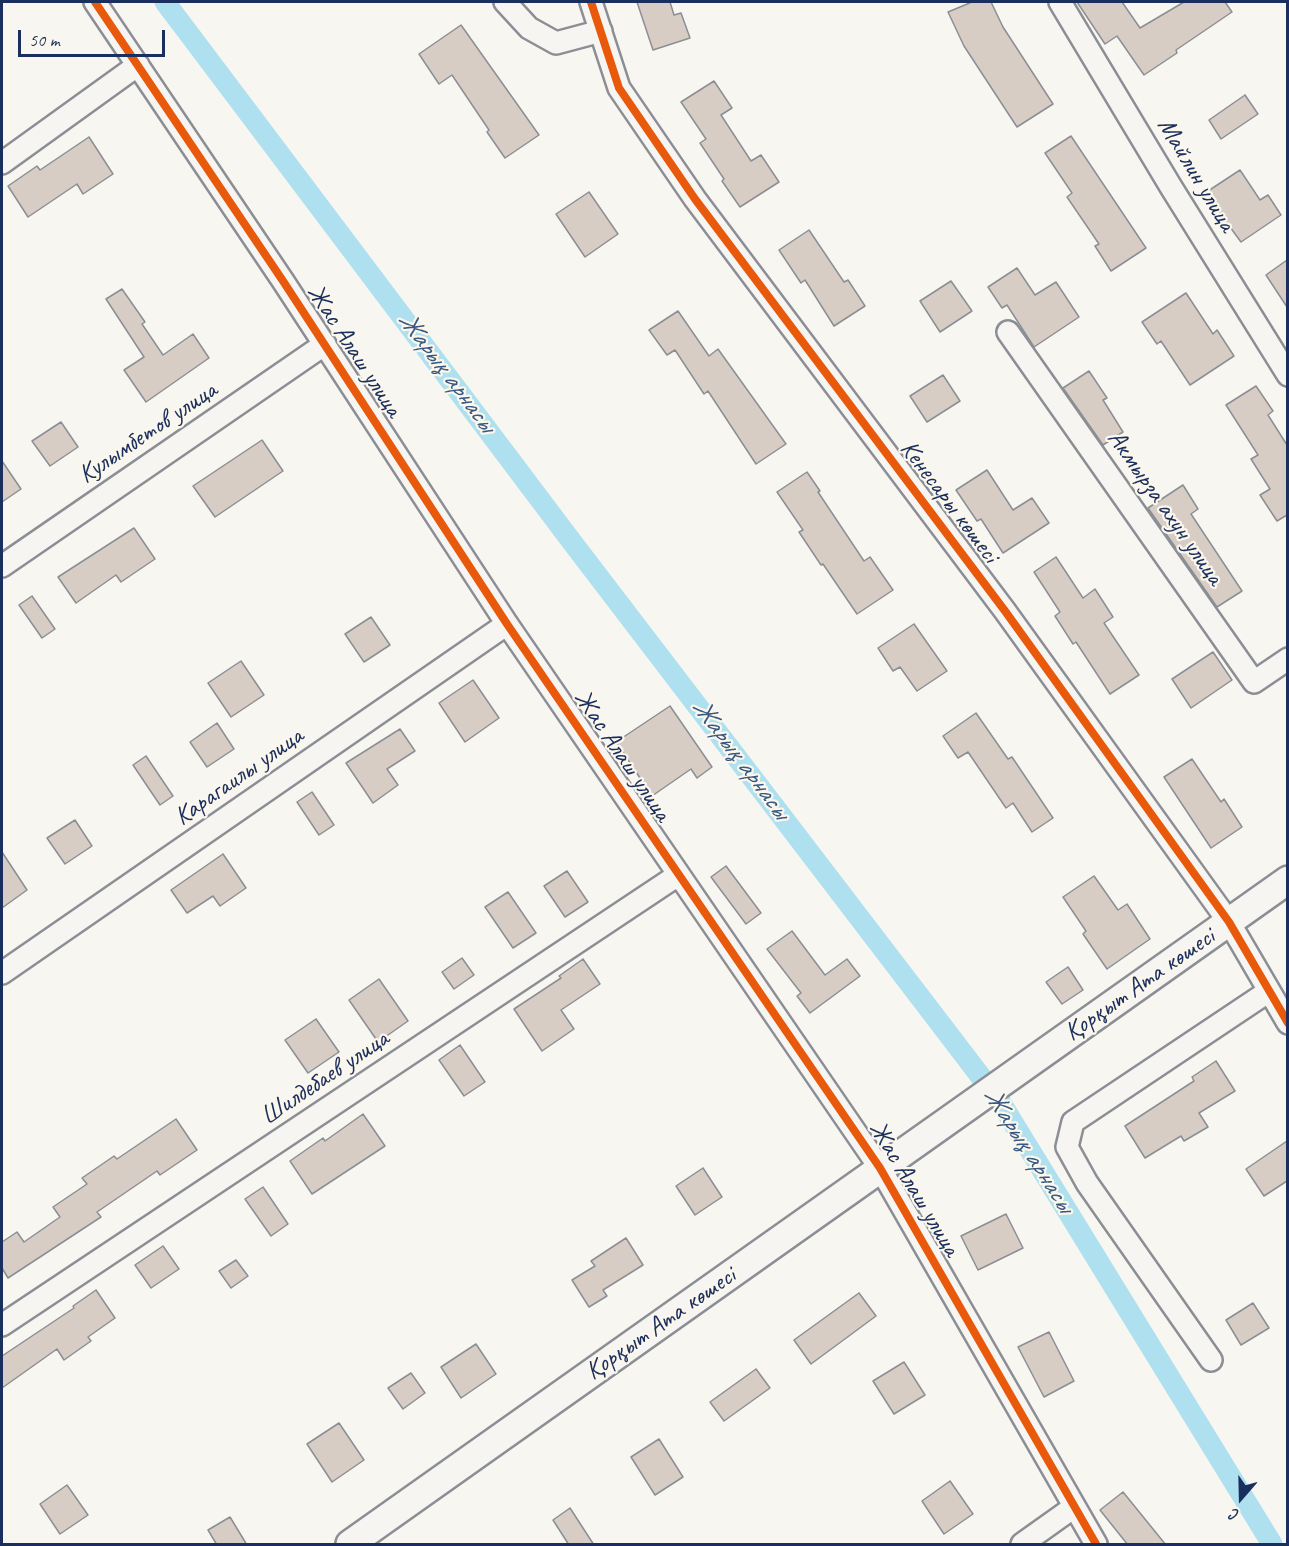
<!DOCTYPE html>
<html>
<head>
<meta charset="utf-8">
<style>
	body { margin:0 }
	#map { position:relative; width:1289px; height:1546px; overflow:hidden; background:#f8f6f0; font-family:Caveat,sans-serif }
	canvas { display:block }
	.frame { position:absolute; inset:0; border:3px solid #1b2f5e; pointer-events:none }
	.north { position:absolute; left:1211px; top:1468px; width:60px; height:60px; -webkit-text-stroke:4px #fbf7ec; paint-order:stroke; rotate:200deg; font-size:16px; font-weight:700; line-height:24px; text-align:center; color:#1b2f5e }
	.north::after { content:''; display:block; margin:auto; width:21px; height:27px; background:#1b2f5e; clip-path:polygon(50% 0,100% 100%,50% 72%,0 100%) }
	.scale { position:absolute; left:18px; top:30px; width:147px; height:27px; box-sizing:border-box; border:3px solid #1b2f5e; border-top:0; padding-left:8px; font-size:18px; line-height:21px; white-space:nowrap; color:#1b2f5e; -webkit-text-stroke:4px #fbf7ec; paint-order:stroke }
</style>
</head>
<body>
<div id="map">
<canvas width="1289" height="1546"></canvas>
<div class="frame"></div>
<div class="north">С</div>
<div class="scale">50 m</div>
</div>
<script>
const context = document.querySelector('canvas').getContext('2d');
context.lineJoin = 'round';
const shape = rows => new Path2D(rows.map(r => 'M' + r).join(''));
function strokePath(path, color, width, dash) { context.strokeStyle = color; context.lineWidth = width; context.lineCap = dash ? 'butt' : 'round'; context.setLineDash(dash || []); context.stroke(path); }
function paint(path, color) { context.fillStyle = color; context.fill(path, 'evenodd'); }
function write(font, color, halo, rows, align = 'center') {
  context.font = font + ' Caveat,sans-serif'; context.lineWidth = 4.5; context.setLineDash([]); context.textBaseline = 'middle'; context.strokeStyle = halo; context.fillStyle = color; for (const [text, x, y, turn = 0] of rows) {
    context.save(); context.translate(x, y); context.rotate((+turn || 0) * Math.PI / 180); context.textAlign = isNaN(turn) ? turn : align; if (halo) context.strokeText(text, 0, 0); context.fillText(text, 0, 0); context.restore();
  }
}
strokePath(shape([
	[165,2,572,542,1001,1103,1272,1544]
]), '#aee0ef', 21);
const building = shape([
	[637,2,670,2,674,15,681,13,690,38,653,50,637,2],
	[972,2,991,2,1003,27,1053,104,1017,127,964,46,948,12,972,2],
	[1077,2,1122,2,1140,28,1184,2,1225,2,1232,12,1176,50,1177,53,1144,75,1117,36,1105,44,1077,2],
	[461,25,539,135,505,158,487,132,489,130,452,75,439,84,419,54,461,25],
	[714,81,732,108,721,115,751,161,761,155,779,182,740,207,722,181,724,179,700,143,706,139,681,102,714,81],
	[1245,95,1258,114,1221,139,1209,120,1245,95],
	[1071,136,1146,248,1111,271,1095,246,1099,244,1067,197,1072,193,1045,153,1071,136],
	[89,137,113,174,83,194,77,184,28,217,8,186,37,166,40,170,89,137],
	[1240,170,1260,200,1268,195,1281,215,1241,242,1205,193,1240,170],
	[589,192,618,234,585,257,556,214,589,192],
	[809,230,844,282,848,280,865,306,834,326,805,280,801,283,779,250,809,230],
	[1287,260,1287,307,1266,275,1287,260],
	[1017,268,1035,295,1056,282,1079,317,1034,347,1007,305,1002,308,988,287,1017,268],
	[951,281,972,311,940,332,920,301,951,281],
	[122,289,145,322,142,324,163,355,193,334,209,358,146,402,124,370,144,357,106,299,122,289],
	[1186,293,1213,334,1217,330,1234,356,1190,385,1161,341,1157,344,1142,322,1186,293],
	[678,311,709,356,718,349,786,444,756,464,708,391,704,394,675,350,667,355,649,330,678,311],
	[1089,371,1107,398,1103,400,1123,432,1103,445,1063,388,1089,371],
	[943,375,960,401,927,422,910,396,943,375],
	[1256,386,1273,411,1268,415,1287,445,1287,515,1277,521,1260,495,1270,489,1251,459,1258,455,1226,405,1256,386],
	[61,422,78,447,50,466,32,441,61,422],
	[262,440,283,471,215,517,193,486,262,440],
	[2,461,21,489,2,502,2,461],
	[987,470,1013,510,1032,498,1049,523,1003,553,981,519,977,521,956,490,987,470],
	[807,472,820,491,818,492,864,561,870,557,893,590,857,614,823,564,821,565,799,532,803,530,777,492,807,472],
	[1183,485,1198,509,1191,514,1242,591,1217,607,1148,508,1183,485],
	[134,528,155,559,121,582,116,575,76,603,58,577,134,528],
	[1056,557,1083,598,1095,589,1113,617,1104,623,1139,675,1110,694,1076,642,1073,644,1055,616,1060,612,1034,572,1056,557],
	[32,596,55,629,42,638,19,605,32,596],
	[371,617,390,645,364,662,345,634,371,617],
	[914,624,947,671,917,691,900,667,893,671,878,648,914,624],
	[1213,652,1232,680,1191,708,1172,679,1213,652],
	[241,661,264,695,231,717,208,683,241,661],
	[473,680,499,718,465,742,439,703,473,680],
	[670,706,712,767,697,778,691,769,652,796,616,742,670,706],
	[976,713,1008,759,1012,757,1053,818,1032,832,1013,803,1006,808,968,752,958,758,943,736,976,713],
	[217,723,234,749,207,767,190,742,217,723],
	[400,729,415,751,387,769,398,785,373,803,346,763,400,729],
	[146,756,173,796,160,805,133,765,146,756],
	[1192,759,1221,802,1224,799,1242,827,1211,848,1164,777,1192,759],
	[312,792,334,825,319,835,297,802,312,792],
	[75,820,92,846,65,864,47,838,75,820],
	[2,852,27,890,2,908,2,852],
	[223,854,246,888,220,906,213,896,187,913,171,890,223,854],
	[726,866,761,913,746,924,711,877,726,866],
	[567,871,588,902,565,917,544,886,567,871],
	[1094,876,1118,910,1127,904,1150,939,1107,969,1083,934,1086,931,1063,897,1094,876],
	[508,892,536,933,513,948,485,907,508,892],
	[792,931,825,975,847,959,860,976,810,1013,797,996,801,993,767,949,792,931],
	[462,958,474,975,454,989,442,972,462,958],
	[583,959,600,984,561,1010,574,1029,542,1051,514,1009,561,978,559,976,583,959],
	[1068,967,1083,990,1062,1004,1046,982,1068,967],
	[379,979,408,1021,378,1042,349,1000,379,979],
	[316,1019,339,1052,308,1073,285,1040,316,1019],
	[460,1045,485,1082,464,1096,439,1060,460,1045],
	[1216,1061,1235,1091,1199,1113,1208,1127,1184,1141,1181,1136,1145,1158,1125,1126,1194,1081,1192,1077,1216,1061],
	[363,1114,385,1146,312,1194,290,1161,323,1138,325,1141,363,1114],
	[176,1119,197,1150,160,1175,157,1171,97,1212,101,1217,8,1278,2,1268,2,1242,17,1232,24,1242,60,1217,53,1207,87,1184,82,1178,114,1156,117,1159,176,1119],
	[1287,1141,1287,1181,1264,1196,1246,1169,1287,1141],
	[703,1168,722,1197,695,1215,676,1186,703,1168],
	[263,1187,288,1224,271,1236,245,1199,263,1187],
	[1006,1214,1023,1248,978,1270,961,1236,1006,1214],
	[626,1238,643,1265,603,1290,607,1296,589,1307,572,1280,595,1266,591,1261,626,1238],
	[163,1246,179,1269,151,1288,135,1265,163,1246],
	[236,1260,248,1276,231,1288,219,1271,236,1260],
	[96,1290,115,1318,88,1337,91,1341,64,1360,57,1349,2,1388,2,1356,74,1308,73,1306,96,1290],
	[859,1293,876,1316,811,1364,794,1340,859,1293],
	[1253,1303,1269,1328,1241,1345,1226,1320,1253,1303],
	[1049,1332,1074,1381,1044,1397,1018,1347,1049,1332],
	[476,1344,496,1374,461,1398,441,1367,476,1344],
	[904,1362,925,1395,894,1414,873,1381,904,1362],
	[756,1369,770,1388,724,1421,710,1402,756,1369],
	[411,1373,425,1393,403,1409,388,1388,411,1373],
	[339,1423,364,1460,332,1482,307,1444,339,1423],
	[659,1439,683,1477,655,1495,631,1457,659,1439],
	[950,1481,973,1514,944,1534,922,1501,950,1481],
	[67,1485,88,1515,60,1534,40,1504,67,1485],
	[1123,1492,1166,1545,1128,1545,1100,1510,1123,1492],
	[570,1508,594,1545,569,1545,553,1520,570,1508],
	[230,1517,247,1545,217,1545,208,1530,230,1517]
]);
paint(building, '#d7cdc5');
strokePath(building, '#8b8e94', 1.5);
const minor = shape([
	[95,2,283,281,507,624,880,1168,1096,1544],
	[505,2,529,28,556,43,601,31],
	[591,2,619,88,695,199,1005,611,1229,922,1288,1023],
	[1060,2,1171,187,1288,375],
	[2,163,138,65],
	[1008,332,1254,682,1288,659],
	[2,566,325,344],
	[2,973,507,624],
	[2,1325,678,875],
	[1211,1360,1087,1183,1067,1147,1073,1122,1269,991],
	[1022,1544,1074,1507]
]);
const major = shape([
	[350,1544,1288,880]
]);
strokePath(minor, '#8b8e94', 26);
strokePath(major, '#8b8e94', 32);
strokePath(minor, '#f6f5f1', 21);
strokePath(major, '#f6f5f1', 27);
strokePath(shape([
	[95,2,283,281,507,624,880,1168,1096,1544],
	[591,2,619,88,695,199,1005,611,1229,922,1288,1023]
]), '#e8590c', 8);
write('26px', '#1b2f5e', '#fbf7ec', [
	["Майлин улица",1196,175,59],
	["Жас Алаш улица",354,351,57],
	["Кулымбетов улица",148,433,-34],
	["Кенесары көшесі",949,502,53],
	["Акмырза ахун улица",1165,508,55],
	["Жас Алаш улица",622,756,56],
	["Карагаилы улица",239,777,-35],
	["Қорқыт Ата көшесі",1140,985,-35],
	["Шилдебаев улица",325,1078,-34],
	["Жас Алаш улица",914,1189,59],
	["Қорқыт Ата көшесі",661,1324,-35]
]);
write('italic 27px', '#385982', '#fbf7ec', [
	["Жарық арнасы",446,372,53],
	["Жарық арнасы",740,759,53],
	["Жарық арнасы",1028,1150,57]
]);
</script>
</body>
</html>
